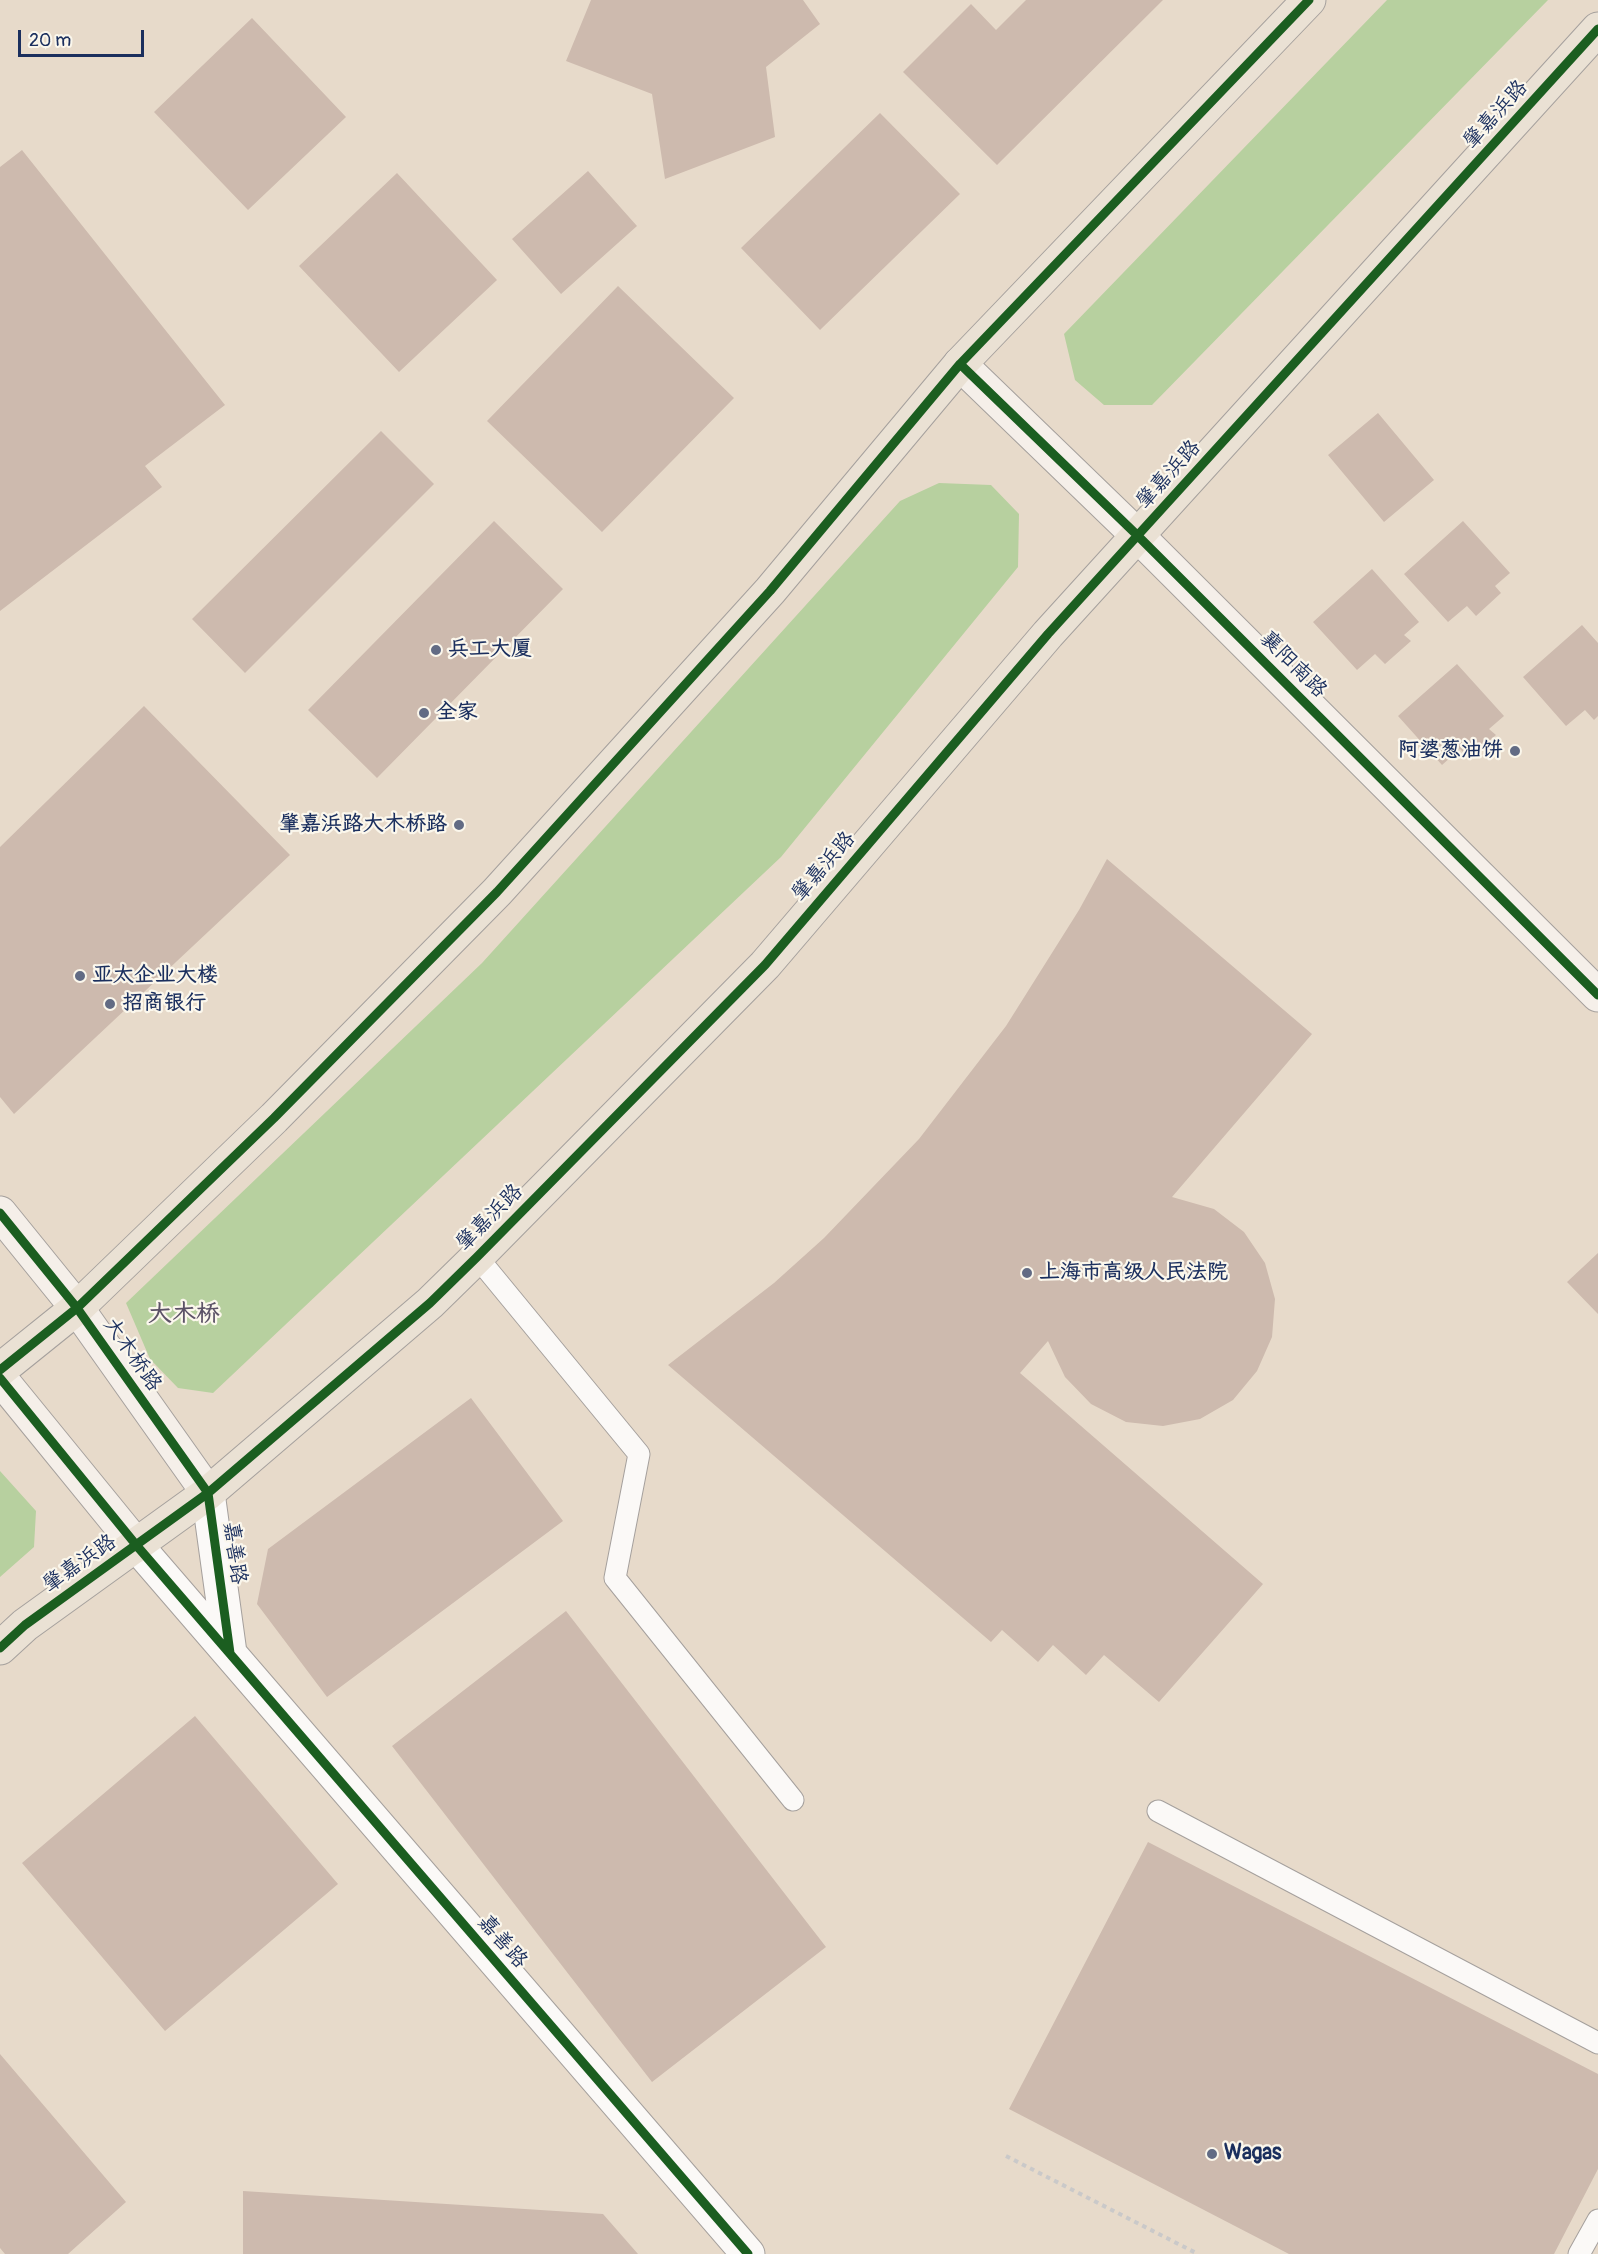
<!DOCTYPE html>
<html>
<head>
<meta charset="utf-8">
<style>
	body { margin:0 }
	#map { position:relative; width:1598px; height:2254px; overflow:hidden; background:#e7daca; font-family:Pangolin,sans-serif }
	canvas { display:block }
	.scale { position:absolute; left:18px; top:30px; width:126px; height:27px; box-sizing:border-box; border:3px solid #1b2f5e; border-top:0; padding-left:8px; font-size:18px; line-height:21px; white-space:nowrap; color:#1b2f5e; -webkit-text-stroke:4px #fbf7ec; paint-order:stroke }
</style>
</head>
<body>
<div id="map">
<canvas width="1598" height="2254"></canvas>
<div class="scale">20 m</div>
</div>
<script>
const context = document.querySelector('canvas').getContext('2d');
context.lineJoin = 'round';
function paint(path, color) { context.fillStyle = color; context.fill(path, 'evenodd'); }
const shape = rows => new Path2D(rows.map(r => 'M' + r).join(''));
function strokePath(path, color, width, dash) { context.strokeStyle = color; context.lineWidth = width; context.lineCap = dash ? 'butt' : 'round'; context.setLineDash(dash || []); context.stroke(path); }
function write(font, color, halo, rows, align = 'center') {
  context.font = font + ' Pangolin,"LXGW WenKai TC",sans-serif'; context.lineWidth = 4.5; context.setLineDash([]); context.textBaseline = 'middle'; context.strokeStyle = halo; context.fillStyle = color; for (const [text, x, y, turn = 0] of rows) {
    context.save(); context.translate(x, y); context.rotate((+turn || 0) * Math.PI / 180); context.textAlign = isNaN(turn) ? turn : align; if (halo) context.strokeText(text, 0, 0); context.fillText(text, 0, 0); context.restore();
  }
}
paint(shape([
	[1387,0,1548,0,1152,405,1104,405,1075,380,1064,334],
	[939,483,991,485,1019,514,1018,567,781,857,213,1393,178,1388,150,1359,126,1303,482,963,900,501],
	[0,1471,36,1511,34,1547,0,1577]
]), '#b7d09f');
paint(shape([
	[591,0,803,0,820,24,766,67,775,137,665,179,652,94,566,61],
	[1026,0,1163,0,997,165,903,72,971,4,996,30],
	[252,18,346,117,248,210,154,112],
	[880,113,960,194,820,330,741,248],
	[22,150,225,405,145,466,162,487,0,611,0,167],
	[588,171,637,226,561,294,512,239],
	[397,173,497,280,399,372,299,266],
	[618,286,734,398,602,532,487,421],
	[1378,413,1434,480,1384,522,1328,455],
	[381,431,434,484,245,673,192,619],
	[494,521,563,589,377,778,308,710],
	[1463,521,1510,573,1495,586,1501,593,1476,616,1467,606,1448,622,1404,574],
	[1372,569,1419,622,1404,635,1411,641,1385,664,1375,654,1357,670,1313,622],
	[1582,625,1598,643,1598,716,1594,720,1585,710,1566,726,1523,677],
	[1457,664,1504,716,1489,729,1496,735,1469,758,1460,749,1442,765,1398,716],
	[144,706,290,855,14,1114,0,1097,0,847],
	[1107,859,1312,1034,1172,1197,1214,1209,1244,1232,1265,1263,1275,1299,1272,1337,1257,1371,1233,1400,1200,1419,1163,1426,1126,1422,1091,1404,1065,1377,1048,1341,1020,1373,1263,1584,1159,1702,1104,1655,1086,1675,1053,1645,1038,1662,1002,1630,991,1642,668,1365,774,1283,824,1238,919,1139,1006,1026,1079,910],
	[1598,1253,1598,1314,1567,1282],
	[471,1398,563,1521,327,1697,257,1604,268,1549],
	[566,1611,826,1947,652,2082,392,1746],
	[195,1716,338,1884,165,2031,22,1863],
	[1148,1842,1598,2074,1598,2169,1554,2254,1289,2254,1009,2109],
	[0,2054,126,2202,68,2254,5,2254,0,2248],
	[243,2191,603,2214,638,2254,243,2254]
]), '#cdbaae');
const lane = shape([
	[477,1257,639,1454,615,1578,793,1800],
	[1158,1811,1598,2043],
	[1579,2254,1598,2220]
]);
const street = shape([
	[208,1493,230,1653],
	[137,1546,748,2254]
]);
const secondary = shape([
	[960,364,1138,536,1598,995],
	[0,1213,77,1308,208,1493],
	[0,1378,137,1546]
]);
const primary = shape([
	[0,1370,77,1308,274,1118,497,892,770,591,960,364,1309,0],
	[0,1648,25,1625,208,1493,430,1303,477,1257,765,965,1048,634,1598,29]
]);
strokePath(lane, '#a5a09d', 23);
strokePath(street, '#a5a09d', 35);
strokePath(secondary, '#a5a09d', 35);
strokePath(primary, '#a5a09d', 35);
strokePath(shape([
	[1006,2156,1198,2254]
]), '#cac9c9', 4, [4.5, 4.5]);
strokePath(lane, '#fbf9f7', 21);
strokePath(street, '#fbf9f7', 33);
strokePath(secondary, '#f5efe9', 33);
strokePath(primary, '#eae1d4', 33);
strokePath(shape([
	[960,364,1138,536,1598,995],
	[0,1213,77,1308,208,1493,230,1653],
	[0,1370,77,1308,274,1118,497,892,770,591,960,364,1309,0],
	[0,1378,137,1546,748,2254],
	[0,1648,25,1625,208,1493,430,1303,477,1257,765,965,1048,634,1598,29]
]), '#1b5e20', 9);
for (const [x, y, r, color] of [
	[436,650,6,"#626b84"],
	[424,713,6,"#626b84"],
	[1515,751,6,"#626b84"],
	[459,825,6,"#626b84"],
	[80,976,6,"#626b84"],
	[110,1004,6,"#626b84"],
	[1027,1273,6,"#626b84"],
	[1212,2154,6,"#626b84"]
]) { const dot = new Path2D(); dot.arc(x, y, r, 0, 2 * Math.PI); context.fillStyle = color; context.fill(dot); strokePath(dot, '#fbf7ec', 2); }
write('21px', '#1b2f5e', '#fbf7ec', [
	["肇嘉浜路",1496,115,-48],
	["肇嘉浜路",1169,475,-48],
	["襄阳南路",1293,665,45],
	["肇嘉浜路",824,867,-49],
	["肇嘉浜路",490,1218,-45],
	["大木桥路",132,1355,55],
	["嘉善路",234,1553,82],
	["肇嘉浜路",80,1564,-35],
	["嘉善路",502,1942,49]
]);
write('bold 21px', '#1b2f5e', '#fbf7ec', [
	["兵工大厦",448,650],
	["全家",436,713],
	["阿婆葱油饼",1503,751,"right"],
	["肇嘉浜路大木桥路",447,825,"right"],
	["亚太企业大楼",92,976],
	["招商银行",122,1004],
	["上海市高级人民法院",1039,1273],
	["Wagas",1224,2154]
], 'left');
write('bold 24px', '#5c5267', '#fbf7ec', [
	["大木桥",184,1315]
]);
</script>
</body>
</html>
